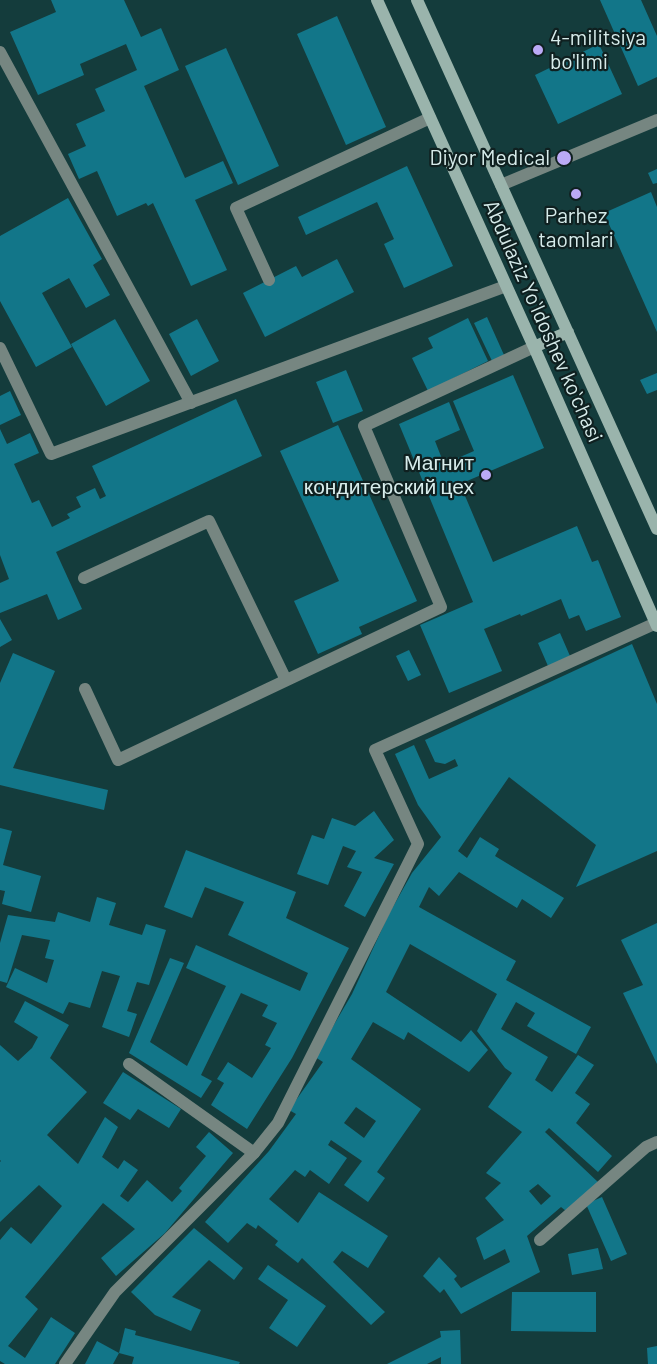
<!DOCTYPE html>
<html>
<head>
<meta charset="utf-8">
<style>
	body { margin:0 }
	canvas { display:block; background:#143c3c }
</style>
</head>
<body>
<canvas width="657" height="1364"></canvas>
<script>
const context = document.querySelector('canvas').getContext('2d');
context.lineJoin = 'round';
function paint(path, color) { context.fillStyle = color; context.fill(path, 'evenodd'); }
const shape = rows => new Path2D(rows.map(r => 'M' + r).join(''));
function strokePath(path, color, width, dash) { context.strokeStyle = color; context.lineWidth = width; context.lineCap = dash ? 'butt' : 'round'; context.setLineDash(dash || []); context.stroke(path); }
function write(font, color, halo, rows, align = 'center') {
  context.font = font + ' Barlow,sans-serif'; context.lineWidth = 4.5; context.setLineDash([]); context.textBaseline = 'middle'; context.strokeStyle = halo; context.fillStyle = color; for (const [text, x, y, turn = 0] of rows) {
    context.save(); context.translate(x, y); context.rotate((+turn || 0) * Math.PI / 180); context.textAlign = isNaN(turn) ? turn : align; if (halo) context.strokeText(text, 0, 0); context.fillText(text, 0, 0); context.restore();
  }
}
paint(shape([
	[51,0,124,0,141,37,161,28,179,70,144,86,185,178,223,161,233,183,195,200,227,270,191,286,153,203,148,206,146,203,117,216,97,171,79,179,68,154,86,146,76,124,105,111,95,89,137,70,126,44,80,64,84,75,38,95,10,32,56,12],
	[600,0,641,0,657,36,657,77,638,86],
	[337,16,386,127,346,145,297,34],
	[599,44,622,94,558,124,535,75],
	[226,48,279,166,238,185,185,66],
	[407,166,453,266,404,288,384,244,394,239,377,202,306,235,298,217],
	[657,169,657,183,653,184,648,173],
	[651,192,657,207,657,332,604,213],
	[68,198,102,259,93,265,110,295,86,308,69,278,42,293,72,347,36,367,0,301,0,236],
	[337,259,354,292,265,337,243,293,296,266,302,277],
	[487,317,504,355,492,361,474,323],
	[468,318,488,361,428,391,412,358,433,348,428,338],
	[115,319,150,381,106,406,71,344],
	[197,319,219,361,191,376,169,334],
	[346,370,363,411,333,423,316,382],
	[657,373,657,390,647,394,640,380],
	[513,375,544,448,460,484,493,562,577,526,592,562,598,560,621,617,586,631,579,615,569,619,561,599,521,616,520,614,484,629,502,671,449,693,420,625,473,602,399,424,449,402,460,430,435,441,444,464,474,451,453,401],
	[10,391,21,415,0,425,0,396],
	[236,399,262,456,56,552,82,609,58,620,47,594,0,613,0,583,9,579,0,555,0,429,7,444,30,433,39,453,14,464,32,503,39,500,52,527,70,518,67,514,81,507,76,497,95,488,100,499,106,496,92,466],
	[338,425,417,601,359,627,362,634,318,654,294,601,339,581,280,451],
	[0,619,12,640,0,647],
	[560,633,570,656,548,666,538,643],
	[632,644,657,704,657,851,576,887,596,845,509,777,458,851,467,858,480,837,499,849,495,856,564,898,551,918,522,899,517,908,459,872,439,896,429,887,419,907,516,961,506,980,591,1027,576,1054,527,1026,535,1013,516,1002,501,1029,548,1057,535,1080,552,1092,578,1055,594,1065,575,1093,590,1104,576,1123,612,1156,598,1172,549,1128,545,1132,599,1183,566,1211,561,1207,527,1236,540,1272,461,1314,444,1289,440,1293,423,1276,439,1257,457,1276,454,1279,461,1288,510,1262,505,1249,484,1260,476,1238,504,1220,485,1198,501,1183,486,1173,522,1132,488,1107,512,1073,505,1068,477,1031,497,994,410,944,386,992,461,1042,471,1030,488,1050,469,1072,408,1032,404,1040,373,1022,351,1059,421,1109,377,1172,385,1178,368,1202,344,1185,362,1161,331,1140,328,1145,347,1158,329,1184,310,1170,305,1177,295,1170,269,1199,298,1223,319,1192,388,1236,368,1268,342,1251,333,1262,385,1312,371,1325,302,1258,298,1263,275,1245,278,1241,258,1225,256,1229,247,1223,228,1243,205,1222,269,1151,296,1114,289,1110,323,1062,315,1057,352,994,389,914,412,873,441,837,418,805,395,754,414,745,429,779,458,766,455,759,445,764,435,762,425,740],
	[356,1107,376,1121,364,1138,344,1123],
	[538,1184,551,1196,541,1205,529,1191],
	[409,650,421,675,408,681,396,656],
	[13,653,55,671,13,768,108,790,104,810,0,785,0,683],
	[374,811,394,840,374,858,394,864,365,917,344,906,362,872,347,867,356,851,343,846,328,885,297,874,312,835,324,839,332,818,355,826],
	[0,828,12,831,3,865,41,876,31,912,2,904,5,891,0,890],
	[186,850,296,892,286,918,349,948,292,1058,247,1129,211,1105,224,1083,217,1079,228,1062,252,1078,271,1048,265,1045,277,1023,262,1016,268,1005,241,993,201,1075,212,1081,201,1098,129,1053,170,958,184,963,150,1042,187,1066,226,986,186,968,196,945,300,991,308,973,228,935,244,902,205,887,192,918,164,907],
	[97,897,116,903,109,925,142,935,146,924,166,930,149,985,137,982,127,1011,137,1014,129,1037,102,1027,120,976,102,971,90,1008,69,1002,63,1014,6,987,15,968,47,983,54,960,45,958,50,940,22,935,7,983,0,981,0,943,8,915,55,922,58,912,90,922],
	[657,923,657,1064,623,993,643,985,621,940],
	[25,1001,69,1025,50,1058,87,1092,47,1135,78,1164,105,1117,118,1127,102,1157,118,1169,124,1160,138,1170,120,1196,128,1202,147,1180,172,1202,182,1191,179,1188,206,1156,196,1147,209,1132,233,1153,165,1233,116,1276,101,1258,135,1229,103,1203,74,1238,25,1297,38,1309,8,1346,25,1358,51,1317,75,1333,55,1364,5,1364,0,1361,0,1240,11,1227,31,1244,62,1206,39,1185,0,1222,0,1162,1,1161,0,1160,0,1045,18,1061,32,1048,38,1037,14,1022],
	[123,1072,181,1109,169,1128,138,1109,130,1120,103,1103],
	[602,1197,627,1254,611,1261,586,1204],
	[194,1228,243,1268,234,1280,209,1260,172,1297,201,1310,191,1331,155,1315,131,1292],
	[598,1248,603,1269,572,1275,568,1254],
	[268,1265,326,1306,297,1347,269,1328,288,1300,258,1279],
	[512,1292,596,1292,596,1332,511,1331],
	[125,1328,136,1331,135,1335,240,1362,239,1364,132,1364,134,1357,119,1353,113,1364,85,1364,97,1341,119,1353],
	[460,1330,461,1364,441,1364,441,1357,427,1364,387,1364,441,1337,440,1331],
	[657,1346,657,1364,648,1364,647,1348]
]), '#127689');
strokePath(shape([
	[0,52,191,403],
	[501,185,657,120],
	[269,280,236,208,430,118],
	[84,578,209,521,286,680],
	[85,689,118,760,441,607,364,426,534,347],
	[129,1064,254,1153]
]), '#768681', 12);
strokePath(shape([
	[0,348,51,454,506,286],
	[540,1240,646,1147,657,1142],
	[65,1364,115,1292,254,1153,278,1123,418,844,375,750,656,623]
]), '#768681', 12);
strokePath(shape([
	[377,0,534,347,657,626],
	[417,0,657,529],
	[534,347,568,332]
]), '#9ab4ac', 12);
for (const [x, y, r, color] of [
	[538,50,6,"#bbaaf6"],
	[564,158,8,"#bbaaf6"],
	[576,194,6,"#bbaaf6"],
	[486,475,6,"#bbaaf6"]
]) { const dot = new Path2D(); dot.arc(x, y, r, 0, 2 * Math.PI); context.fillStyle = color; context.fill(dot); strokePath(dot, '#0f2020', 2); }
write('21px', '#d7eceb', '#0f2020', [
	["4-militsiya",550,38,"left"],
	["bo'limi",550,62,"left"],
	["Diyor Medical",550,158],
	["Parhez",576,216,"center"],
	["taomlari",576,240,"center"],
	["Магнит",474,463],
	["кондитерский цех",474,487]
], 'right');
write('21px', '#d7eceb', '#0f2020', [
	["Abdulaziz Yoʻldoshev koʻchasi",543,321,66]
]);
</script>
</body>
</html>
